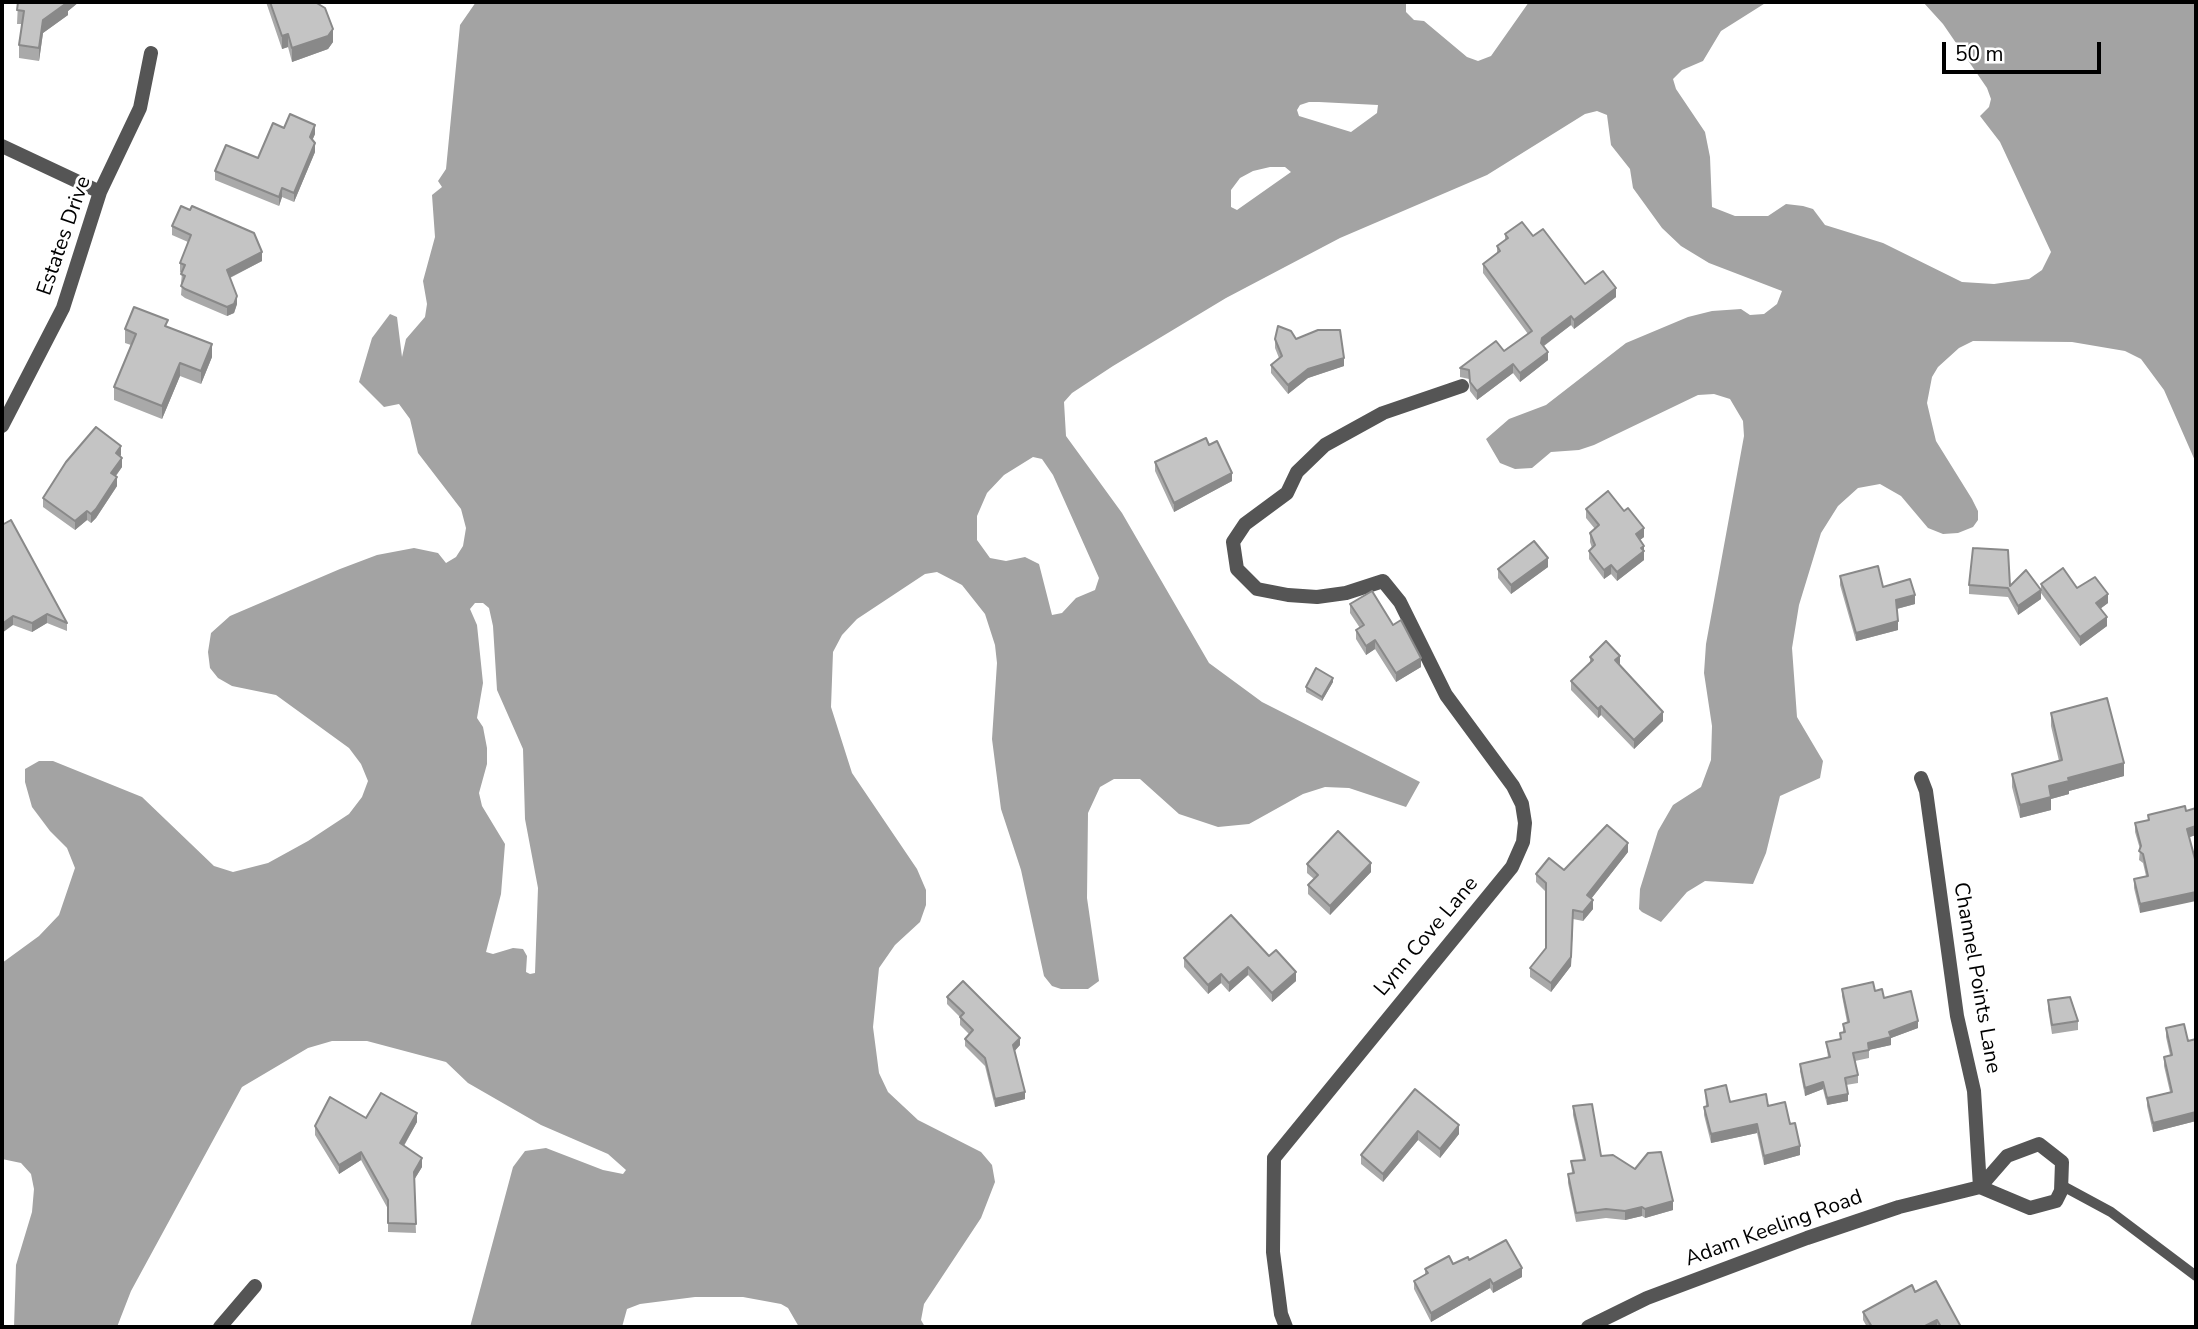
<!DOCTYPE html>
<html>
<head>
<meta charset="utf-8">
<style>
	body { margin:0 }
	#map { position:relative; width:2198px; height:1329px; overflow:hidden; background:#fff; font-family:"Nunito Sans",sans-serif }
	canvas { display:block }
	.frame { position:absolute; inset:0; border:4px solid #000; pointer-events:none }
	.scale { position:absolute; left:1942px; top:42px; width:159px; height:32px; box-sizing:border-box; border:4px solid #000; border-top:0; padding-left:9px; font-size:21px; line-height:24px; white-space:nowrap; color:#000; -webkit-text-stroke:5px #fff; paint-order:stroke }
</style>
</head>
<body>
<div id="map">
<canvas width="2198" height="1329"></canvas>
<div class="frame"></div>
<div class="scale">50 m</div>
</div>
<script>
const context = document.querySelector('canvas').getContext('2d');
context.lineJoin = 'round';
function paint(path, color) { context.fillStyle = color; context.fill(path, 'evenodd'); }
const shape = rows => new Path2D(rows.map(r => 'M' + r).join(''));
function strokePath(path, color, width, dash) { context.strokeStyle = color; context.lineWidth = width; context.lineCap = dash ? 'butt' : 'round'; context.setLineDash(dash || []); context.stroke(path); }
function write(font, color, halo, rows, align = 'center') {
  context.font = font + ' "Nunito Sans",sans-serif'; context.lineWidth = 6; context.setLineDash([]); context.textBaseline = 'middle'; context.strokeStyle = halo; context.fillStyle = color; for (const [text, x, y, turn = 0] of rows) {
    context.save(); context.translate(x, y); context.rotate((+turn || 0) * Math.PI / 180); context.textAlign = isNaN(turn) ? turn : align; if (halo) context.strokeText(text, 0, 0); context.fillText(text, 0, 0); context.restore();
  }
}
paint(shape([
	[476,2,1406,2,1406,12,1414,20,1424,21,1467,57,1478,61,1491,56,1529,2,1767,2,1721,31,1703,61,1682,70,1673,79,1676,89,1705,132,1710,157,1712,207,1735,216,1768,216,1786,204,1803,206,1813,209,1825,225,1883,243,1962,282,1994,284,2029,279,2042,270,2051,252,2000,142,1980,116,1989,107,1991,99,1987,88,1943,24,1923,2,2196,2,2196,463,2164,390,2141,359,2125,351,2072,342,1973,341,1959,348,1938,367,1932,377,1927,403,1936,441,1972,499,1978,511,1978,520,1973,527,1958,533,1943,534,1928,528,1901,496,1880,484,1858,488,1838,506,1821,533,1799,605,1792,648,1797,717,1823,761,1820,778,1780,796,1766,853,1753,884,1705,881,1687,892,1661,922,1642,912,1639,909,1640,889,1658,831,1673,805,1701,787,1711,760,1712,726,1704,673,1706,644,1744,436,1743,421,1730,399,1714,394,1698,395,1594,445,1579,450,1551,452,1532,468,1515,469,1500,463,1486,439,1509,419,1546,405,1626,343,1688,317,1712,311,1741,309,1750,315,1764,314,1777,304,1782,291,1709,263,1681,246,1662,228,1633,188,1630,169,1611,145,1607,115,1597,111,1585,114,1487,175,1340,238,1226,298,1113,366,1072,393,1064,402,1066,436,1122,513,1209,663,1262,702,1420,782,1406,807,1349,788,1325,787,1303,794,1249,824,1218,827,1179,814,1140,779,1114,779,1100,787,1088,813,1087,898,1099,981,1088,989,1061,989,1052,986,1044,976,1021,870,1001,809,992,739,997,663,995,645,985,614,962,585,937,572,925,574,857,619,842,635,833,652,831,707,852,773,917,869,926,890,926,905,920,922,895,945,879,968,873,1027,879,1073,888,1092,918,1120,981,1152,992,1165,995,1182,981,1218,924,1304,921,1320,925,1327,799,1327,788,1308,781,1304,743,1297,695,1297,640,1304,627,1309,622,1327,470,1327,513,1167,525,1151,546,1148,603,1170,623,1174,626,1170,608,1154,541,1125,468,1083,446,1062,367,1041,332,1041,308,1048,242,1087,131,1291,117,1327,14,1327,16,1265,32,1212,34,1189,31,1174,21,1163,2,1159,2,963,39,936,59,915,75,868,67,848,50,831,32,807,25,782,25,769,39,761,53,761,142,797,214,866,233,872,268,863,308,841,349,814,362,797,368,781,361,764,349,748,276,695,232,686,218,678,210,668,208,652,211,633,230,616,340,569,377,555,414,548,438,553,446,563,456,557,463,546,466,528,461,509,418,453,410,419,399,404,384,407,359,382,372,338,390,314,397,317,402,357,406,339,425,317,427,304,423,281,435,237,432,195,442,187,438,181,446,169,460,25],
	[1309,102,1319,102,1378,105,1377,113,1351,132,1299,116,1297,110,1300,105],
	[1270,167,1285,167,1291,172,1237,210,1231,207,1231,190,1240,178,1253,171],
	[1033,457,1042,459,1053,475,1099,578,1095,590,1076,598,1062,613,1052,615,1039,564,1025,557,1006,561,990,558,977,540,977,516,987,493,1004,475],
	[475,603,483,603,489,608,493,626,497,690,523,749,525,819,538,888,535,973,530,974,526,972,527,956,523,949,513,948,493,954,486,952,501,894,505,844,482,806,479,793,487,764,487,748,483,727,477,718,483,683,477,625,470,609]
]), '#a3a3a3');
strokePath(shape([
	[2061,1185,2111,1212,2196,1276]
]), '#555', 10);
strokePath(shape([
	[2,146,100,192],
	[2,426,63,308,100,192,140,108,151,53],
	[1921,778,1926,791,1957,1016,1974,1091,1980,1187],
	[220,1327,255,1286],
	[1286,1327,1281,1314,1273,1252,1274,1158,1512,867,1523,842,1525,823,1522,804,1513,786,1446,695,1400,602,1383,581,1346,593,1317,597,1288,595,1257,589,1237,569,1233,542,1245,524,1287,493,1297,472,1325,445,1383,413,1462,386],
	[1588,1327,1647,1298,1807,1238,1899,1207,1980,1187,2007,1156,2039,1144,2062,1162,2061,1191,2056,1201,2030,1208,1980,1187]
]), '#555', 14);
paint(shape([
	[18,2,79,2,68,11,68,15,43,33,39,61,19,58,19,45,22,24,17,24],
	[266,2,315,2,333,42,328,49,292,62,288,47,282,49],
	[284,128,315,134,312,140,315,152,294,202,282,197,279,206,215,180,215,171,258,158],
	[172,226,262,261,230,278,237,304,234,313,227,316,185,298,181,295,182,283,181,283,182,273,180,272,180,263,188,242,172,235],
	[1505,234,1533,236,1585,284,1616,297,1574,329,1571,325,1544,346,1548,360,1520,382,1513,373,1477,400,1470,391,1469,379,1460,377,1460,368,1504,351,1528,334,1483,273,1483,264,1497,253,1497,246,1505,240],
	[168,327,212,357,201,384,180,376,162,419,114,400,114,387,131,345,125,343,125,329],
	[1275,339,1296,339,1344,366,1308,378,1288,394,1271,373,1271,365,1279,358,1275,348],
	[1209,445,1232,481,1174,512,1155,471,1155,462],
	[121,455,120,456,122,467,116,476,117,486,96,518,91,523,87,520,75,530,43,507,43,498],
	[1586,509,1644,537,1640,540,1644,554,1644,560,1617,581,1611,574,1604,579,1589,559,1589,551,1592,548,1590,542,1590,533,1595,529,1586,518],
	[2,525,67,623,67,631,47,623,32,632,13,625],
	[1548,567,1511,594,1498,578,1498,569],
	[1840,576,1883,587,1915,604,1897,609,1898,630,1856,641,1840,585],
	[2041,584,2077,588,2108,603,2101,608,2107,626,2080,646,2041,593,2041,599,2018,615,2008,597,1969,594,1969,585,2010,586,2041,590],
	[1350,604,1393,625,1421,667,1396,682,1375,649,1366,655,1356,639,1356,630,1360,628,1350,613],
	[1590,657,1620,665,1663,721,1634,749,1601,715,1598,718,1571,690,1571,681,1590,663],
	[1333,682,1322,701,1306,692,1306,687],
	[2051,713,2124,776,2069,791,2069,794,2051,799,2051,810,2020,818,2012,787,2012,774,2059,761,2051,726],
	[2196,808,2196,835,2189,837,2140,913,2134,888,2134,879,2146,876,2143,863,2139,860,2140,849,2135,832,2135,823,2148,820,2148,815,2186,811],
	[1628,852,1591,899,1593,909,1583,921,1573,919,1571,966,1551,992,1530,977,1530,968,1546,948,1546,892,1536,882,1536,874,1564,870],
	[1307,864,1371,872,1330,915,1308,894,1308,885,1314,879,1307,873],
	[1269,956,1296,981,1272,1002,1248,975,1229,992,1221,983,1208,994,1184,967,1184,958],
	[1842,989,1875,991,1918,1028,1891,1038,1891,1045,1869,1050,1869,1058,1855,1061,1858,1075,1858,1083,1846,1085,1848,1101,1827,1105,1823,1089,1805,1096,1800,1071,1800,1064,1828,1057,1826,1042,1840,1039,1840,1033,1843,1032,1843,1024,1847,1022,1842,996],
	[947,997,1020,1045,1014,1051,1025,1099,995,1107,985,1066,965,1046,965,1039,969,1034,960,1025,960,1017,947,1004],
	[2048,1000,2078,1021,2078,1030,2052,1034,2048,1009],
	[2166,1028,2188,1041,2196,1039,2196,1121,2153,1132,2147,1106,2147,1098,2170,1092,2164,1066,2164,1057,2170,1055,2166,1037],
	[1415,1089,1459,1134,1440,1158,1418,1140,1383,1182,1361,1164,1361,1155],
	[1705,1090,1730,1102,1768,1106,1790,1124,1800,1155,1764,1165,1757,1133,1711,1143,1704,1115,1704,1107,1706,1106],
	[1573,1106,1601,1156,1673,1210,1645,1218,1642,1216,1625,1220,1606,1218,1576,1222,1568,1183,1568,1174,1572,1173,1571,1161,1583,1160,1573,1115],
	[366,1118,417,1122,404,1146,422,1167,414,1180,416,1233,388,1232,388,1209,361,1160,339,1174,315,1135,315,1126],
	[1469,1260,1522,1277,1493,1293,1490,1288,1431,1322,1414,1289,1414,1281,1425,1275,1425,1269,1453,1264],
	[1915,1292,1961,1327,1867,1327,1863,1320,1863,1312]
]), '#a9a9a9');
paint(shape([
	[66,2,79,2,68,11,68,15,43,33,39,61,39,48,43,20],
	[333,29,333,42,328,49,292,62,292,48],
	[288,34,288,47,282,49,282,36],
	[315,125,315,134,310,146,310,137],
	[315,143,315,152,294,202,294,193],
	[282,188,282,197,279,206,279,197],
	[262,252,262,261,227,279,227,270],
	[1616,288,1616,297,1574,329,1574,320],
	[237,296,237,304,234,313,227,316,227,307],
	[1571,316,1571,325,1542,347,1541,343,1542,338],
	[212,344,212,357,201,384,201,371],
	[1548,352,1548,360,1520,382,1520,373],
	[1344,358,1344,366,1308,378,1288,394,1288,385,1308,369],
	[180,363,180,376,162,419,162,406],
	[1513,364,1513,373,1477,400,1477,391],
	[121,446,121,455,116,462,116,453],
	[122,458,122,467,111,482,111,473],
	[1232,473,1232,481,1174,512,1174,503],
	[117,477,117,486,96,518,91,523,91,514],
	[87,511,87,520,75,530,75,521],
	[1644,528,1644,537,1636,543,1636,534],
	[1644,546,1644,560,1617,581,1617,572],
	[1548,558,1548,567,1511,594,1511,585],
	[1611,565,1611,574,1604,579,1604,570],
	[2041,590,2041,599,2018,615,2018,606],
	[2108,594,2108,603,2096,612,2096,603],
	[1915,595,1915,604,1896,609,1896,600],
	[47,614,47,623,32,632,32,623],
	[13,616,13,625,2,633,2,624],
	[2107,617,2107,626,2080,646,2080,637],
	[1898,621,1898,630,1856,641,1856,633],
	[1375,640,1375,649,1366,655,1366,646],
	[1620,656,1620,665,1615,669,1615,660],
	[1421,658,1421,667,1396,682,1396,673],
	[1333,678,1333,682,1322,701,1322,697],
	[1601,706,1601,715,1598,718,1598,709],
	[1663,712,1663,721,1634,749,1634,740],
	[2124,763,2124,776,2069,791,2069,794,2051,799,2051,810,2020,818,2020,805,2049,786,2068,778],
	[2196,826,2196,835,2187,838,2187,829],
	[1628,843,1628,852,1587,904,1587,895],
	[1371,863,1371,872,1330,915,1330,906],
	[2196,892,2196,901,2140,913,2140,904],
	[1593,900,1593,909,1583,921,1583,912],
	[1573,919,1571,966,1551,992,1551,983],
	[1248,967,1248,975,1229,992,1229,983],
	[1296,972,1296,981,1272,1002,1272,993],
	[1221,974,1221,983,1208,994,1208,985],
	[1918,1021,1918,1028,1891,1038,1891,1045,1868,1050,1868,1043,1889,1032],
	[1020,1038,1020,1045,1013,1053,1013,1045],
	[1823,1082,1823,1089,1805,1096,1805,1088],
	[1025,1092,1025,1099,995,1107,995,1099],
	[1848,1094,1848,1101,1827,1105,1827,1098],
	[2196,1112,2196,1121,2153,1132,2153,1123],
	[417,1113,417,1122,400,1152,400,1143],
	[1757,1124,1757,1133,1711,1143,1711,1134],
	[1459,1125,1459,1134,1440,1158,1440,1149],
	[1418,1131,1418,1140,1383,1182,1383,1174],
	[1800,1146,1800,1155,1764,1165,1764,1156],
	[361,1152,361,1160,339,1174,339,1165],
	[422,1158,422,1167,414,1180,414,1172],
	[1673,1201,1673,1210,1645,1218,1645,1209],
	[1642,1207,1642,1216,1625,1220,1625,1211],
	[1522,1268,1522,1277,1493,1293,1493,1284],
	[1490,1279,1490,1288,1431,1322,1431,1313],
	[1937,1320,1937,1327,1923,1327]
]), '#898989');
const building = shape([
	[18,2,68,2,43,20,39,48,19,45,24,11,17,10,18,2],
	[270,2,315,2,325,8,333,29,328,36,292,48,288,34,282,36,270,2],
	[290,114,315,125,310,137,315,143,294,193,282,188,279,197,215,171,226,145,258,158,273,123,284,128,290,114],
	[181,206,190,210,192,206,254,233,262,252,227,270,237,296,234,304,227,307,185,289,181,286,185,276,181,274,185,265,180,263,191,235,172,226,181,206],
	[1522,222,1533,236,1543,229,1585,284,1603,271,1616,288,1574,320,1571,316,1542,338,1541,343,1548,352,1520,373,1513,364,1477,391,1470,382,1469,370,1460,368,1496,341,1504,351,1532,331,1483,264,1500,251,1497,246,1508,238,1505,234,1522,222],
	[134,307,168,320,165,326,212,344,201,371,180,363,162,406,114,387,136,334,125,329,134,307],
	[1278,326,1291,331,1296,339,1318,330,1340,330,1344,358,1308,369,1288,385,1271,365,1282,356,1275,339,1278,326],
	[96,427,121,446,116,453,122,458,111,473,117,477,96,509,91,514,87,511,75,521,43,498,66,462,96,427],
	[1206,438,1209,445,1217,441,1232,473,1174,503,1155,462,1206,438],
	[1608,491,1624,511,1628,508,1644,528,1636,534,1644,546,1641,548,1644,551,1617,572,1611,565,1604,570,1589,551,1595,545,1590,533,1599,525,1586,509,1608,491],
	[11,520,67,623,47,614,32,623,13,616,2,624,2,525,11,520],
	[1534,541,1548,558,1511,585,1498,569,1534,541],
	[1973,548,2008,550,2010,586,2026,570,2041,590,2018,606,2008,588,1969,585,1973,548],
	[1878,566,1883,587,1910,579,1915,595,1896,600,1898,621,1856,633,1840,576,1878,566],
	[2063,568,2077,588,2095,577,2108,594,2096,603,2107,617,2080,637,2041,584,2063,568],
	[1372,591,1393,625,1401,620,1421,658,1396,673,1375,640,1366,646,1356,630,1364,625,1350,604,1372,591],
	[1606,641,1620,656,1615,660,1663,712,1634,740,1601,706,1598,709,1571,681,1593,660,1590,657,1606,641],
	[1316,668,1333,678,1322,697,1306,687,1316,668],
	[2107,698,2124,763,2068,778,2069,781,2049,786,2051,797,2020,805,2012,774,2062,760,2051,713,2107,698],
	[2185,806,2186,811,2196,808,2196,826,2187,829,2196,863,2196,892,2140,904,2134,879,2148,876,2143,854,2139,851,2141,846,2135,823,2149,820,2148,815,2185,806],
	[1607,825,1628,843,1587,895,1593,900,1583,912,1573,910,1571,957,1551,983,1530,968,1546,948,1546,883,1536,874,1549,858,1564,870,1607,825],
	[1338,831,1371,863,1330,906,1308,885,1318,875,1307,864,1338,831],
	[1231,915,1269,956,1276,950,1296,972,1272,993,1248,967,1229,983,1221,974,1208,985,1184,958,1231,915],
	[963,981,1020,1038,1013,1045,1025,1092,995,1099,985,1058,965,1039,973,1030,960,1017,964,1013,947,997,963,981],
	[1873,982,1875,991,1882,989,1884,998,1911,991,1918,1021,1889,1032,1891,1037,1868,1043,1869,1050,1853,1053,1858,1075,1845,1078,1848,1094,1827,1098,1823,1082,1805,1088,1800,1064,1830,1057,1826,1042,1841,1039,1840,1033,1845,1032,1843,1024,1849,1022,1842,989,1873,982],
	[2070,997,2078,1021,2052,1025,2048,1000,2070,997],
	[2184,1024,2188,1041,2196,1039,2196,1112,2153,1123,2147,1098,2172,1092,2164,1057,2172,1055,2166,1028,2184,1024],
	[1726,1085,1730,1102,1766,1094,1768,1106,1785,1102,1790,1124,1795,1123,1800,1146,1764,1156,1757,1124,1711,1134,1704,1107,1708,1106,1705,1090,1726,1085],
	[1415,1089,1459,1125,1440,1149,1418,1131,1383,1174,1361,1155,1415,1089],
	[381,1093,417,1113,400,1143,422,1158,414,1172,416,1224,388,1223,388,1200,361,1152,339,1165,315,1126,330,1097,366,1118,381,1093],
	[1592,1104,1601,1156,1613,1155,1635,1169,1648,1153,1661,1152,1673,1201,1645,1209,1642,1207,1625,1211,1606,1209,1576,1213,1568,1174,1574,1173,1571,1161,1585,1160,1573,1106,1592,1104],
	[1506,1240,1522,1268,1493,1284,1490,1279,1431,1313,1414,1281,1428,1273,1425,1269,1449,1256,1453,1264,1468,1257,1469,1260,1506,1240],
	[1936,1281,1961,1327,1941,1327,1937,1320,1923,1327,1872,1327,1863,1312,1912,1285,1915,1292,1936,1281]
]);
paint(building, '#c4c4c4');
strokePath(building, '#898989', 2);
write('21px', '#000', '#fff', [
	["Estates Drive",65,236,-71],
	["Lynn Cove Lane",1427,937,-50],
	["Channel Points Lane",1976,978,80],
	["Adam Keeling Road",1774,1229,-20]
]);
</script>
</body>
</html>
